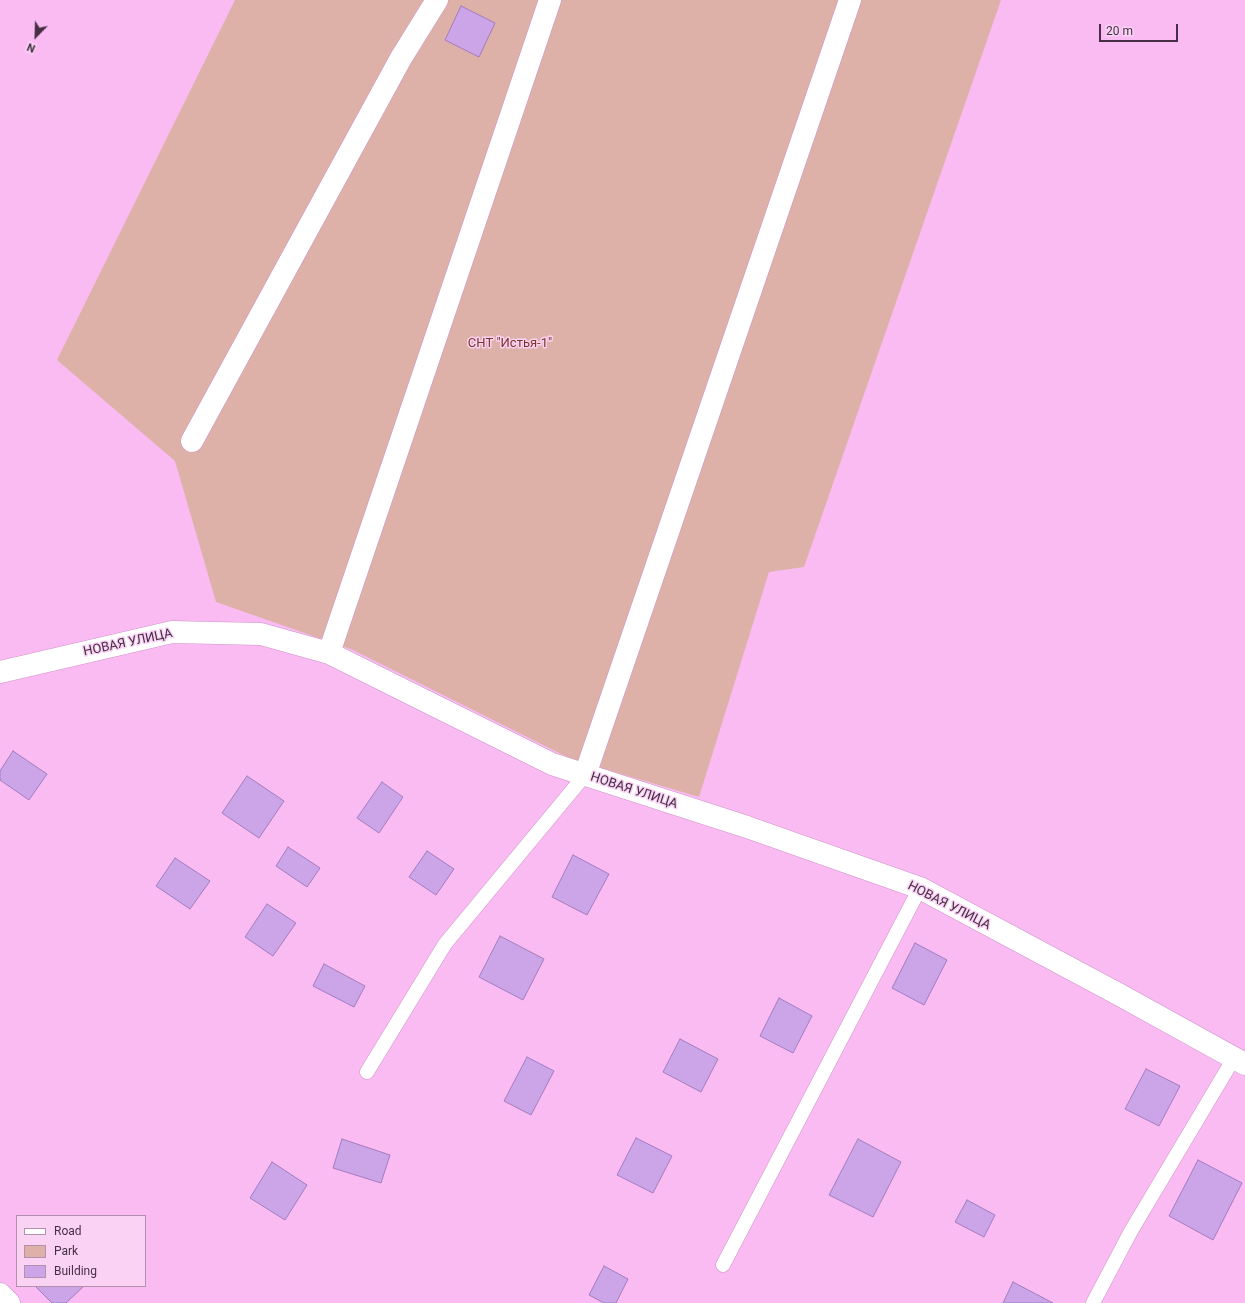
<!DOCTYPE html>
<html>
<head>
<meta charset="utf-8">
<style>
	body { margin:0 }
	#map { position:relative; width:1245px; height:1303px; overflow:hidden; background:#fabbf3; font-family:Roboto,sans-serif }
	canvas { display:block }
	.legend { position:absolute; left:16px; top:1215px; width:130px; height:72px; box-sizing:border-box; background:#f9d2f4; border:1px solid #b290ae; margin:0; padding:5px 7px; list-style:none; font-size:12px; color:#472e44 }
	.legend li { display:flex; align-items:center; gap:8px; height:20px }
	.legend b { width:20px; border:1px solid #b290ae }
	.north { position:absolute; left:16px; top:16px; width:40px; height:40px; -webkit-text-stroke:3px #f9d2f4; paint-order:stroke; rotate:203deg; font-size:11px; font-weight:700; line-height:16px; text-align:center; color:#472e44 }
	.north::after { content:''; display:block; margin:auto; width:14px; height:18px; background:#472e44; clip-path:polygon(50% 0,100% 100%,50% 72%,0 100%) }
	.scale { position:absolute; left:1099px; top:24px; width:79px; height:18px; box-sizing:border-box; border:2px solid #472e44; border-top:0; padding-left:5px; font-size:12px; line-height:14px; white-space:nowrap; color:#472e44; -webkit-text-stroke:3px #f9d2f4; paint-order:stroke }
</style>
</head>
<body>
<div id="map">
<canvas width="1245" height="1303"></canvas>
<ul class="legend">
<li><b style="height:5px;background:#fff"></b>Road</li>
<li><b style="height:11px;background:#ddb1a8"></b>Park</li>
<li><b style="height:11px;background:#cca5e8"></b>Building</li>
</ul>
<div class="north">N</div>
<div class="scale">20 m</div>
</div>
<script>
const context = document.querySelector('canvas').getContext('2d');
context.lineJoin = 'round';
function paint(path, color) { context.fillStyle = color; context.fill(path, 'evenodd'); }
const shape = rows => new Path2D(rows.map(r => 'M' + r).join(''));
function strokePath(path, color, width, dash) { context.strokeStyle = color; context.lineWidth = width; context.lineCap = dash ? 'butt' : 'round'; context.setLineDash(dash || []); context.stroke(path); }
function write(font, color, halo, rows, align = 'center') {
  context.font = font + ' Roboto,sans-serif'; context.lineWidth = 3; context.setLineDash([]); context.textBaseline = 'middle'; context.strokeStyle = halo; context.fillStyle = color; for (const [text, x, y, turn = 0] of rows) {
    context.save(); context.translate(x, y); context.rotate((+turn || 0) * Math.PI / 180); context.textAlign = isNaN(turn) ? turn : align; if (halo) context.strokeText(text, 0, 0); context.fillText(text, 0, 0); context.restore();
  }
}
paint(shape([
	[235,0,1001,0,804,567,769,572,699,797,571,759,353,650,216,602,175,461,57,360]
]), '#ddb1a8');
const building = shape([
	[461,6,495,23,479,57,445,40,461,6],
	[13,751,47,774,29,800,0,780,0,771,13,751],
	[247,776,284,801,259,838,222,813,247,776],
	[382,782,403,797,379,833,357,818,382,782],
	[288,847,320,868,307,887,276,866,288,847],
	[427,851,454,869,436,895,409,877,427,851],
	[573,855,609,874,587,915,552,897,573,855],
	[175,858,210,881,190,909,156,886,175,858],
	[267,904,296,923,273,956,245,937,267,904],
	[500,936,544,959,523,1000,479,977,500,936],
	[915,943,947,960,924,1005,892,988,915,943],
	[324,964,365,986,354,1007,313,986,324,964],
	[779,998,812,1016,793,1053,760,1036,779,998],
	[680,1039,718,1059,701,1092,663,1072,680,1039],
	[527,1057,554,1071,531,1115,504,1101,527,1057],
	[1146,1069,1180,1086,1159,1126,1125,1109,1146,1069],
	[636,1138,672,1156,653,1193,617,1175,636,1138],
	[342,1139,390,1155,381,1183,333,1168,342,1139],
	[858,1139,901,1162,873,1217,829,1195,858,1139],
	[1198,1160,1242,1183,1213,1240,1169,1216,1198,1160],
	[272,1162,307,1185,285,1220,250,1198,272,1162],
	[967,1200,995,1215,984,1237,955,1222,967,1200],
	[604,1266,628,1279,616,1303,604,1303,589,1295,604,1266],
	[1013,1282,1053,1303,1003,1303,1013,1282],
	[35,1286,84,1286,66,1303,52,1303,35,1286]
]);
paint(building, '#cca5e8');
strokePath(building, '#a27cbd', 1);
const service = shape([
	[367,1072,445,944,585,775],
	[723,1265,920,888],
	[1093,1303,1131,1231,1234,1058]
]);
const minor = shape([
	[192,441,401,58,437,0],
	[329,653,550,0],
	[0,672,172,632,261,634,329,653,552,764,747,827,920,888,1120,995,1245,1064],
	[585,775,850,0],
	[0,1294,9,1303]
]);
strokePath(service, '#cf92c8', 15);
strokePath(minor, '#cf92c8', 23);
strokePath(service, '#fff', 14);
strokePath(minor, '#fff', 22);
write('13px', '#803328', '#f9d2f4', [
	["СНТ \"Истья-1\"",510,344]
]);
write('13px', '#472e44', '#f9d2f4', [
	["НОВАЯ УЛИЦА",128,643,-12],
	["НОВАЯ УЛИЦА",634,791,18],
	["НОВАЯ УЛИЦА",949,906,27]
]);
</script>
</body>
</html>
